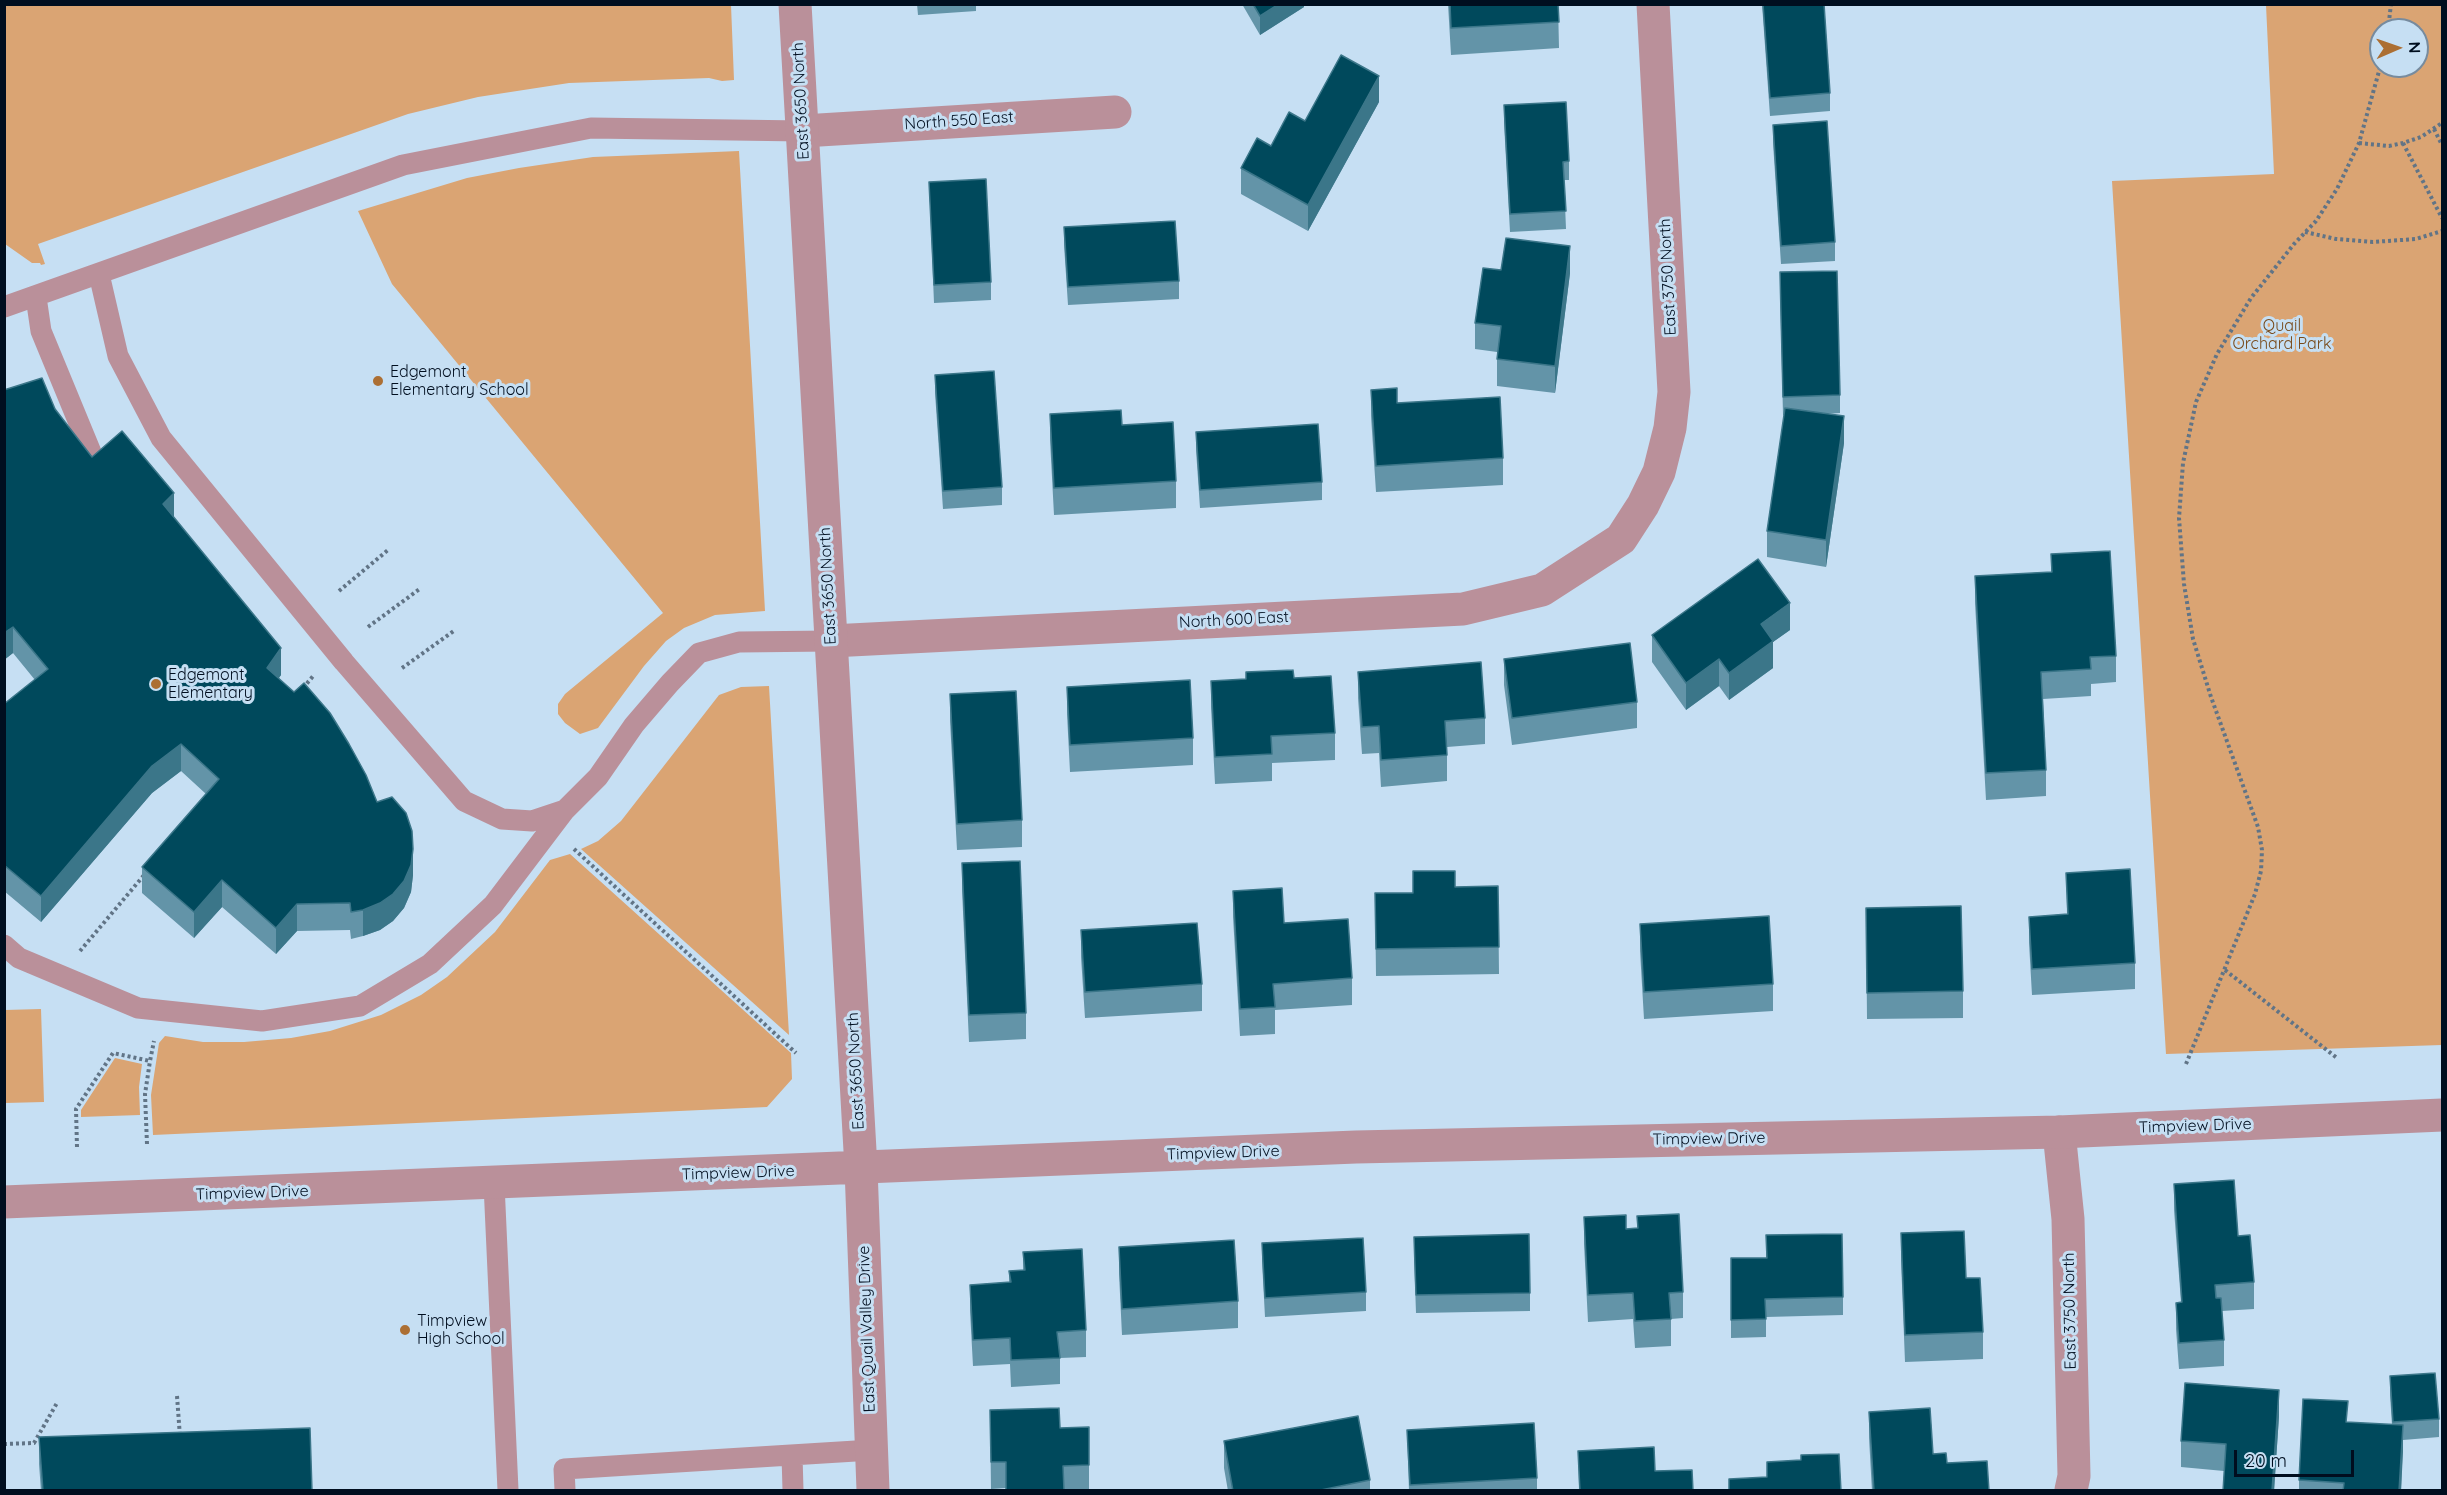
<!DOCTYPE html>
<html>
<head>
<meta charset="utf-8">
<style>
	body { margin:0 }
	#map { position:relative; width:2447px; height:1495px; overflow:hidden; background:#c6dff3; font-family:Quicksand,sans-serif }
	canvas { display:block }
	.frame { position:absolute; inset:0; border:6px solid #000e1f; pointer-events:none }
	.north { position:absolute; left:2369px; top:18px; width:60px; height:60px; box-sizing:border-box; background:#c6dff3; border:2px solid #778b9e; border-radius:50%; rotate:88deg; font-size:16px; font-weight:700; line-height:24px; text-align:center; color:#000e1f }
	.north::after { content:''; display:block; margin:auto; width:21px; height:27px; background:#ac6f33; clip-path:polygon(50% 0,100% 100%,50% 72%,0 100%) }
	.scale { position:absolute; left:2234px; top:1450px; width:120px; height:27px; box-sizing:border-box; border:3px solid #000e1f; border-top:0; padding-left:8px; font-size:18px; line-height:21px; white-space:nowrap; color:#000e1f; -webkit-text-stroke:4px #c6dff3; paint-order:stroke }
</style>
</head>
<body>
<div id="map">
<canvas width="2447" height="1495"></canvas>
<div class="frame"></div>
<div class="north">N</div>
<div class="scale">20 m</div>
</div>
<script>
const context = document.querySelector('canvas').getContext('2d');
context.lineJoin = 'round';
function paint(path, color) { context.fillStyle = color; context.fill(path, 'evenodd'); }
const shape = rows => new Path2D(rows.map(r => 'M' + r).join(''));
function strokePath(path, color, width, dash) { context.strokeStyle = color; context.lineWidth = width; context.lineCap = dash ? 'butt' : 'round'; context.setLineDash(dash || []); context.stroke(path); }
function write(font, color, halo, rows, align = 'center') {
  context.font = font + ' Quicksand,sans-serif'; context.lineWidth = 6; context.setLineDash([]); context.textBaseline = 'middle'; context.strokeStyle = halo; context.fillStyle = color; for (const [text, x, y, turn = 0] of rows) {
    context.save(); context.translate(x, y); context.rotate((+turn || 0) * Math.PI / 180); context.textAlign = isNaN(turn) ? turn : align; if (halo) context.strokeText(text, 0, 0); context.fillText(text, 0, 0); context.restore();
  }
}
paint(shape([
	[5,4,731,5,734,80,722,81,709,78,569,83,478,97,408,114,38,244,45,264,41,265,40,263,32,263,5,244],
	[2266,5,2442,5,2442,1045,2166,1054,2112,181,2274,174],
	[2381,30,2417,30,2417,66,2381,66],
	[739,151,765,611,715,615,684,628,666,641,644,666,598,728,580,734,565,723,558,714,558,704,565,694,663,613,392,284,358,211,467,178,519,168,593,157],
	[769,686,789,1035,581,849,598,841,621,821,719,695,741,687],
	[570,854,791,1053,792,1079,767,1107,153,1135,151,1095,159,1043,165,1036,203,1042,244,1042,291,1038,330,1031,381,1015,421,995,447,977,495,932,550,860],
	[41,1009,44,1102,5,1103,5,1010],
	[115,1058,142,1064,139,1087,140,1115,81,1117,81,1110]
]), '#daa473');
strokePath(shape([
	[2388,30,2391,4],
	[2434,129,2442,145],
	[2359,143,2389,146,2403,143,2421,137,2442,123],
	[2403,143,2442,218],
	[2305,232,2336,239,2373,242,2416,239,2442,231],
	[339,591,388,550],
	[368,627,421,588],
	[402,668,455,630],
	[303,688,314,675],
	[574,849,796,1053],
	[80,951,145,874],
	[2225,970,2337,1058],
	[2186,1064,2255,894,2261,871,2262,850,2258,827,2211,697,2193,639,2184,584,2179,518,2183,463,2196,402,2217,354,2251,298,2294,244,2316,221,2337,189,2359,143,2381,64],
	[147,1144,145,1094,150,1061],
	[77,1147,76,1109,113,1053,150,1061,154,1041],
	[177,1396,180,1437],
	[4,1444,34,1443,57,1403]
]), '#617486', 4, [3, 3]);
strokePath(shape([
	[99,274,118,356,161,438,344,662,464,801,502,819,532,821,565,810],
	[36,297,41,331,95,462],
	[4,307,403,165,591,128,803,131],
	[4,945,19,958,138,1008,262,1021,360,1006,430,964,493,905,565,810,598,777,634,725,670,683,699,653,739,642,831,641],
	[494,1184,508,1490],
	[792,1455,793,1490],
	[565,1490,564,1469,872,1450]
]), '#ba909a', 21);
strokePath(shape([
	[803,131,1115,112],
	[831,641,1463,609,1542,590,1621,539,1643,505,1659,472,1670,428,1674,392,1653,4],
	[2059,1132,2068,1219,2074,1476,2071,1490]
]), '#ba909a', 33);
strokePath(shape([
	[795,4,861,1168,873,1490],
	[4,1202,1356,1147,2059,1132,2442,1115]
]), '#ba909a', 33);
paint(shape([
	[917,4,976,4,976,11,918,15],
	[1242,4,1304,4,1304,7,1260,35],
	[1448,4,1558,4,1559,48,1451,55],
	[1762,4,1824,4,1830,93,1830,111,1770,116],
	[1379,102,1308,231,1241,194,1241,168,1305,121],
	[1504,105,1569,161,1569,180,1564,180,1566,229,1510,232,1504,123],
	[1773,125,1835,242,1835,261,1781,264,1773,143],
	[929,182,991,282,991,300,934,303],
	[1064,227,1179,281,1179,299,1068,305,1064,245],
	[1501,270,1570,273,1555,393,1497,386,1497,352,1475,349,1475,323],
	[1780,290,1840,395,1840,413,1825,414,1844,443,1826,567,1767,557,1767,531,1784,415,1783,415],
	[935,375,1002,487,1002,505,943,509,935,393],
	[1371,390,1503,458,1503,485,1376,492,1371,416],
	[55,409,92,457,174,518,281,675,279,678,377,802,413,875,411,892,404,908,393,921,380,930,363,936,351,939,350,930,297,931,276,954,222,907,194,938,142,893,142,867,206,794,181,771,152,793,41,922,4,891,4,704,35,680,13,653,4,660],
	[1050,414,1122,425,1176,481,1176,508,1054,515,1050,440],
	[1196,432,1322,482,1322,500,1200,508,1196,450],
	[2051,554,2116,656,2116,682,2091,684,2091,696,2043,699,2046,770,2046,796,1986,800,1975,603,1975,576,2051,572],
	[1790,630,1773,642,1773,668,1729,700,1719,686,1686,710,1652,662,1652,635],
	[1504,659,1637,702,1637,728,1512,745,1504,685],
	[1358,672,1485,718,1485,744,1447,747,1447,781,1381,787,1379,753,1362,754,1358,698],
	[1294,678,1335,733,1335,760,1272,763,1272,781,1215,784,1211,707,1211,681],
	[1067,687,1193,738,1193,765,1070,772,1067,714],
	[950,694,1022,820,1022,847,957,850,950,721],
	[962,863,1026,1013,1026,1039,969,1042,962,890],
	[2066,873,2135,963,2135,989,2032,995,2029,943,2029,917,2067,914],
	[1498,886,1499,974,1376,976,1375,893,1413,893,1455,887],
	[1233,891,1284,923,1352,978,1352,1005,1275,1010,1275,1034,1240,1036,1233,917],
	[1866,908,1963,991,1963,1018,1867,1019],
	[1640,924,1773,984,1773,1011,1644,1019,1640,951],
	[1081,930,1202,984,1202,1011,1085,1018,1081,957],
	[2174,1184,2238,1236,2254,1282,2254,1309,2222,1311,2224,1340,2224,1366,2179,1369,2176,1329,2176,1303,2181,1302,2174,1210],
	[1637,1216,1683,1292,1683,1318,1671,1319,1671,1346,1635,1348,1633,1319,1588,1322,1584,1244,1584,1217,1626,1229,1637,1228],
	[1901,1233,1966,1278,1983,1332,1983,1359,1905,1362,1901,1260],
	[1766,1235,1843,1297,1843,1315,1766,1317,1766,1337,1731,1338,1731,1258,1766,1258],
	[1262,1243,1366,1292,1366,1311,1265,1317,1262,1261],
	[1119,1247,1238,1301,1238,1328,1122,1335,1119,1274],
	[1023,1252,1086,1330,1086,1357,1060,1358,1060,1384,1011,1387,1010,1364,973,1366,970,1311,970,1285,1009,1282,1009,1271,1023,1270],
	[1414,1255,1530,1293,1530,1311,1416,1313],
	[2390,1376,2439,1419,2439,1437,2403,1440,2401,1491,2299,1491,2299,1480,2348,1422,2392,1425,2390,1395],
	[990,1410,1060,1428,1089,1427,1089,1491,1006,1491,1006,1488,991,1489],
	[1869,1412,1933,1454,1989,1491,1872,1491,1869,1438],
	[2279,1416,2274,1491,2223,1491,2224,1471,2181,1467,2181,1441],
	[1407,1430,1537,1478,1537,1491,1409,1491],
	[39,1437,312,1491,41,1491,39,1464],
	[1224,1441,1370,1480,1370,1491,1228,1491,1224,1468],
	[1578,1451,1655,1471,1693,1491,1579,1491]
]), '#6394a8');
paint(shape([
	[1279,4,1304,4,1304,7,1260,35,1260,16],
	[1379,76,1379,102,1308,231,1308,205],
	[1570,246,1570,273,1555,393,1555,366],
	[1844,416,1844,443,1826,567,1826,540],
	[174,493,174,519,163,504],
	[1790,603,1790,630,1773,642,1773,668,1729,700,1729,673,1761,624],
	[13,627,13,653,4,660,4,633],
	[281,648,281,675,267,694,267,668],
	[1719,659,1719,686,1686,710,1686,683],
	[181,744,181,771,152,793,41,922,41,896,152,766],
	[413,849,413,875,411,892,404,908,393,921,380,930,363,936,363,910],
	[222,880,222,907,194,938,194,912],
	[297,904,297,931,276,954,276,928],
	[2279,1390,2279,1416,2274,1491,2272,1491],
	[2403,1425,2403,1452,2401,1491,2399,1491]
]), '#3b7689');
const building = shape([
	[1253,4,1279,4,1260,16,1253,4],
	[1450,4,1558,4,1559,22,1451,28,1450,4],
	[1763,4,1824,4,1830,93,1770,98,1763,4],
	[1341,55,1379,76,1308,205,1241,168,1257,138,1271,146,1289,112,1305,121,1341,55],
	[1566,102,1569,161,1563,162,1566,211,1510,214,1504,105,1566,102],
	[1827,121,1835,242,1781,246,1773,125,1827,121],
	[986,179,991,282,934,285,929,182,986,179],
	[1175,221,1179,281,1068,287,1064,227,1175,221],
	[1506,238,1570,246,1555,366,1497,359,1501,326,1475,323,1483,268,1501,270,1506,238],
	[1837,271,1840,395,1783,397,1780,272,1837,271],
	[994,371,1002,487,943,491,935,375,994,371],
	[42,378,55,409,92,457,122,431,174,493,163,504,281,648,267,668,294,692,304,683,330,713,349,744,366,775,377,802,392,797,406,813,412,831,413,849,411,865,404,881,393,894,380,903,363,910,351,912,350,903,297,904,276,928,222,880,194,912,142,867,219,779,181,744,152,766,41,896,4,865,4,704,48,669,13,627,4,633,4,390,42,378],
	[1397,388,1397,403,1500,397,1503,458,1376,466,1371,390,1397,388],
	[1785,408,1844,416,1826,540,1767,531,1785,408],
	[1121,410,1122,425,1173,422,1176,481,1054,488,1050,414,1121,410],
	[1318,424,1322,482,1200,490,1196,432,1318,424],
	[2110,551,2116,656,2090,657,2091,669,2041,672,2046,770,1986,773,1975,576,2052,572,2051,554,2110,551],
	[1758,559,1790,603,1761,624,1773,641,1729,673,1719,659,1686,683,1652,635,1758,559],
	[1630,643,1637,702,1512,718,1504,659,1630,643],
	[1481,662,1485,718,1445,721,1447,755,1381,760,1379,726,1362,727,1358,672,1481,662],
	[1293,670,1294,678,1331,676,1335,733,1271,736,1272,754,1215,757,1211,681,1246,679,1246,672,1293,670],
	[1190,680,1193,738,1070,745,1067,687,1190,680],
	[1016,691,1022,820,957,824,950,694,1016,691],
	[1020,861,1026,1013,969,1015,962,863,1020,861],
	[2130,869,2135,963,2032,969,2029,917,2068,914,2066,873,2130,869],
	[1413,871,1455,871,1455,887,1498,886,1499,947,1376,949,1375,893,1413,893,1413,871],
	[1282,888,1284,923,1348,919,1352,978,1273,984,1275,1007,1240,1009,1233,891,1282,888],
	[1961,906,1963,991,1867,993,1866,908,1961,906],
	[1769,916,1773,984,1644,992,1640,924,1769,916],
	[1197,923,1202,984,1085,992,1081,930,1197,923],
	[2234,1180,2238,1236,2250,1235,2254,1282,2215,1285,2216,1298,2221,1298,2224,1340,2179,1343,2176,1303,2182,1302,2174,1184,2234,1180],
	[1679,1214,1683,1292,1669,1293,1671,1319,1635,1321,1633,1293,1588,1295,1584,1217,1626,1215,1626,1229,1638,1228,1637,1216,1679,1214],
	[1964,1231,1966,1278,1980,1278,1983,1332,1905,1335,1901,1233,1964,1231],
	[1529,1234,1530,1293,1416,1295,1414,1237,1529,1234],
	[1842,1234,1843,1297,1765,1299,1766,1319,1731,1320,1731,1258,1767,1258,1766,1235,1842,1234],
	[1363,1238,1366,1292,1265,1298,1262,1243,1363,1238],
	[1234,1240,1238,1301,1122,1309,1119,1247,1234,1240],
	[1082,1249,1086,1330,1057,1332,1060,1358,1011,1360,1010,1338,973,1340,970,1285,1011,1282,1009,1271,1025,1270,1023,1252,1082,1249],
	[2435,1373,2439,1419,2393,1422,2390,1376,2435,1373],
	[2185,1383,2279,1390,2272,1491,2223,1491,2226,1444,2181,1441,2185,1383],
	[2303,1399,2348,1401,2346,1422,2403,1425,2399,1491,2343,1491,2344,1483,2299,1480,2303,1399],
	[1059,1408,1060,1428,1089,1427,1089,1465,1063,1466,1064,1491,1006,1491,1006,1462,991,1462,990,1410,1059,1408],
	[1930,1408,1933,1454,1946,1453,1947,1463,1987,1461,1989,1491,1874,1491,1869,1412,1930,1408],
	[1358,1416,1370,1480,1316,1491,1233,1491,1224,1441,1358,1416],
	[1534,1423,1537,1478,1410,1485,1407,1430,1534,1423],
	[310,1428,312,1491,43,1491,39,1437,310,1428],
	[1654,1447,1655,1471,1692,1470,1693,1491,1580,1491,1578,1451,1654,1447],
	[1839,1454,1841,1491,1729,1491,1729,1479,1767,1477,1767,1462,1801,1460,1801,1455,1839,1454]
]);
paint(building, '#00495c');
strokePath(building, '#3b7689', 1.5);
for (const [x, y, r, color] of [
	[378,381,6,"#ac6f33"],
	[156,684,6,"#ac6f33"],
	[405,1330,6,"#ac6f33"]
]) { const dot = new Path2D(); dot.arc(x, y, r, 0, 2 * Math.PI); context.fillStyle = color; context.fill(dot); strokePath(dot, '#c6dff3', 2); }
write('16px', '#000e1f', '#c6dff3', [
	["East 3650 North",801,101,-93],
	["North 550 East",959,121,-4],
	["East 3750 North",1668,277,-93],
	["East 3650 North",828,586,-93],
	["North 600 East",1234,620,-3],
	["East 3650 North",856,1071,-93],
	["Timpview Drive",2195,1126,-2],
	["Timpview Drive",1709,1139,-1],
	["Timpview Drive",1223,1153,-2],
	["Timpview Drive",738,1173,-2],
	["Timpview Drive",252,1193,-2],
	["East 3750 North",2070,1311,-91],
	["East Quail Valley Drive",867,1329,-92]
]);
write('16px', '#784a1a', '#c6dff3', [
	["Quail",2282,326],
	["Orchard Park",2282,344]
]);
write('16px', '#000e1f', '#c6dff3', [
	["Edgemont",390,372],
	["Elementary School",390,390],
	["Edgemont",168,675],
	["Elementary",168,693],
	["Timpview",417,1321],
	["High School",417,1339]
], 'left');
</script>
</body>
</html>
